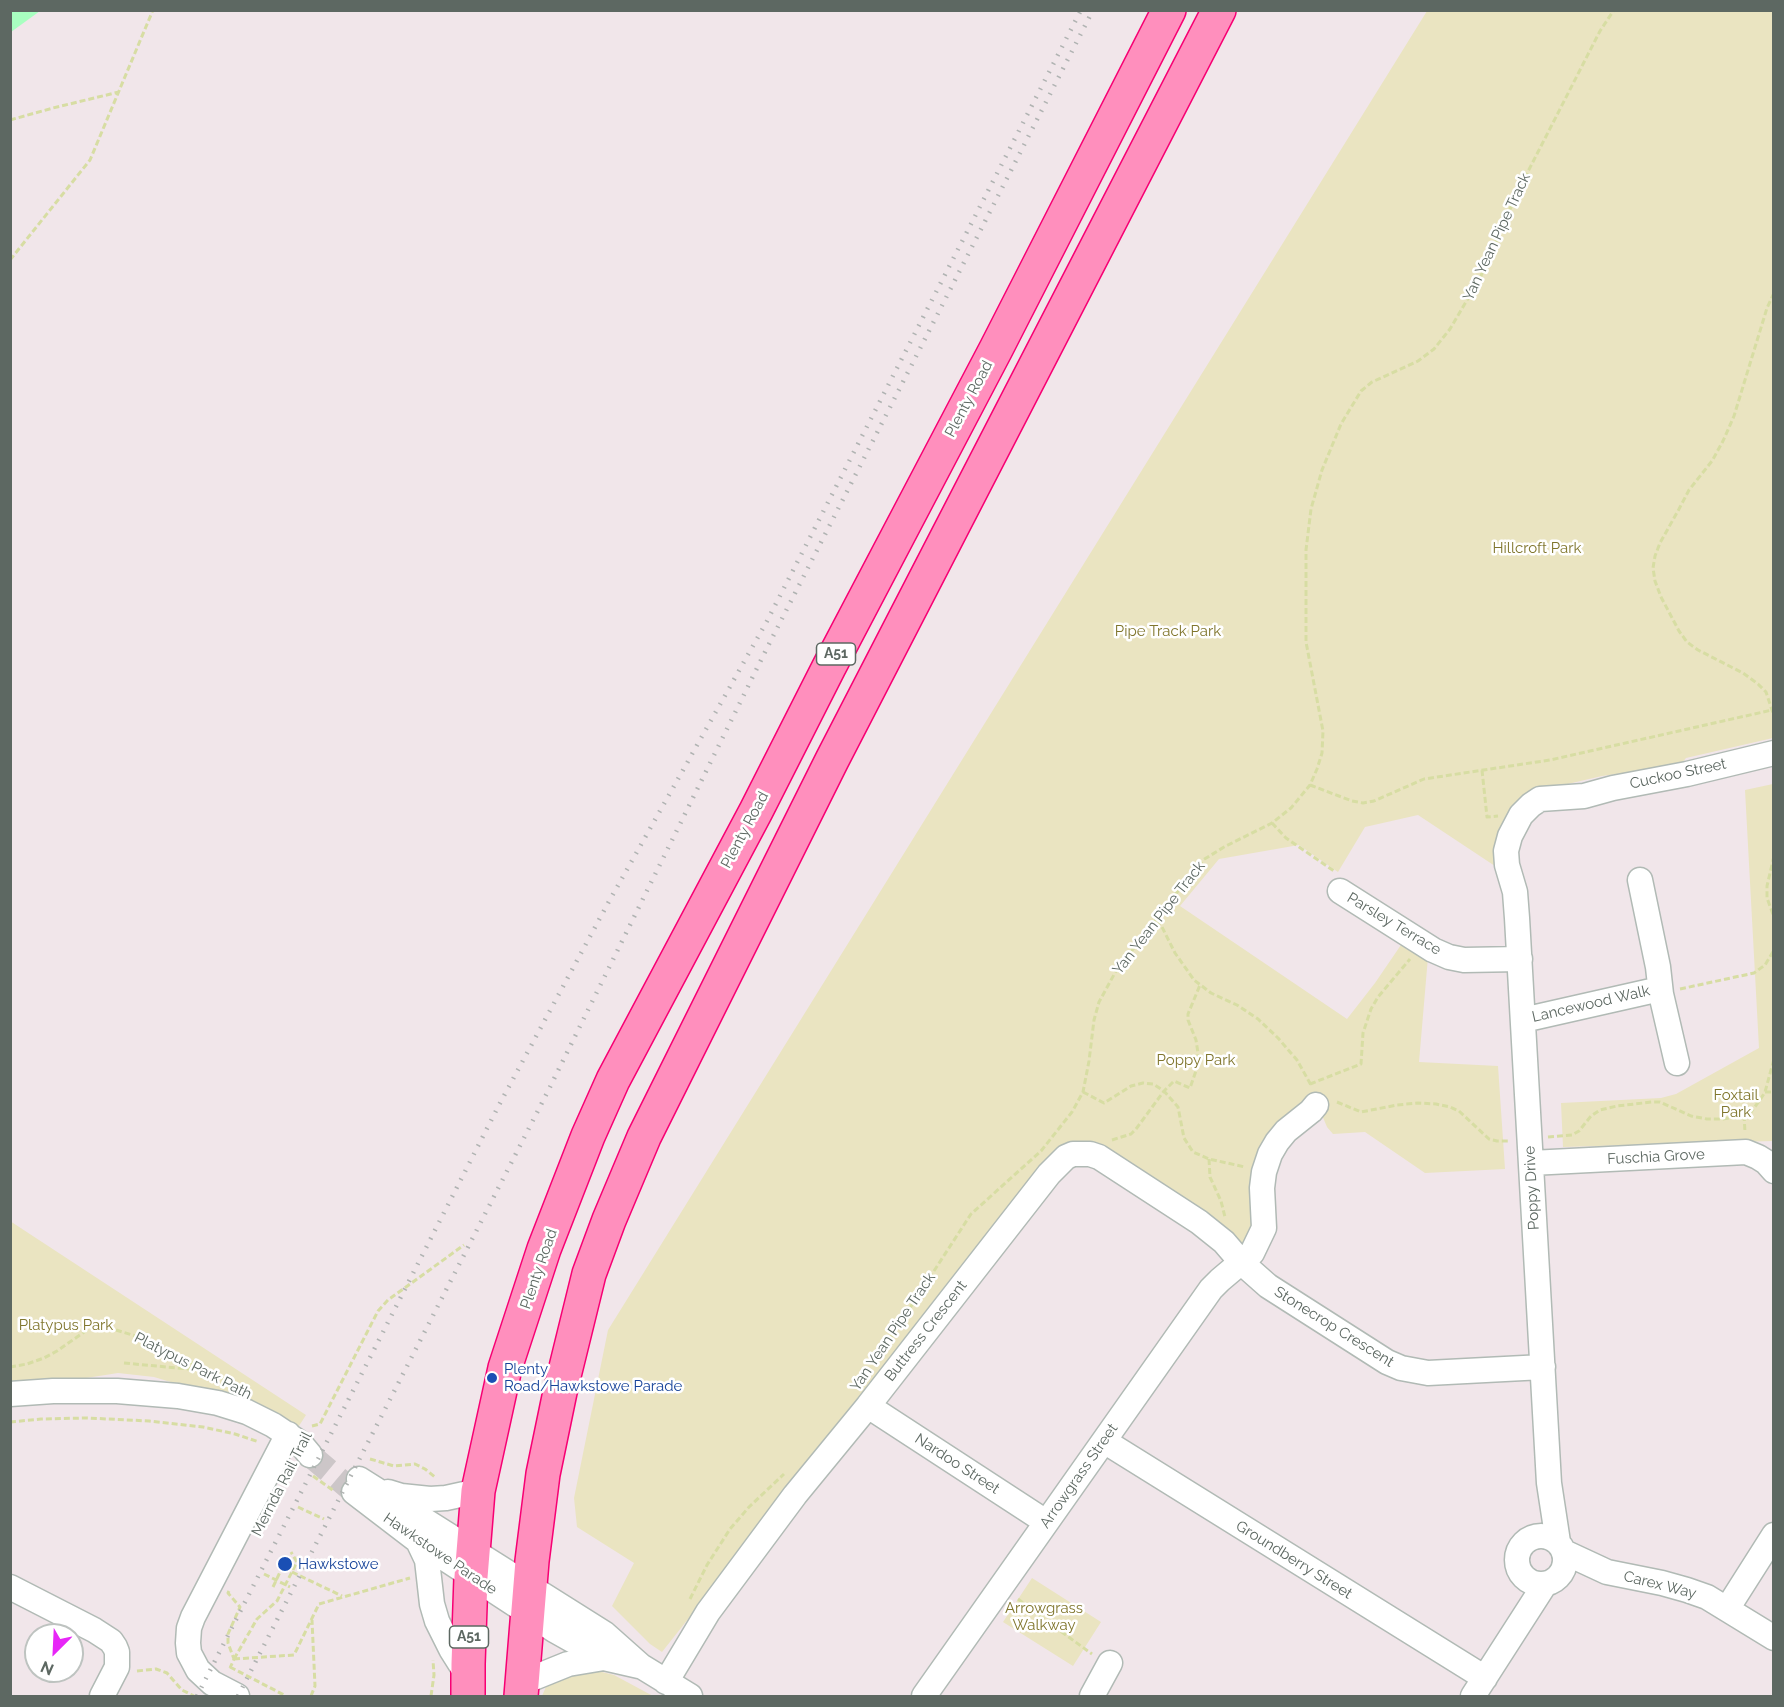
<!DOCTYPE html>
<html>
<head>
<meta charset="utf-8">
<style>
	body { margin:0 }
	#map { position:relative; width:1784px; height:1707px; overflow:hidden; background:#f1e6ea; font-family:Raleway,sans-serif }
	canvas { display:block }
	.frame { position:absolute; inset:0; border:12px solid #5d6862; pointer-events:none }
	.north { position:absolute; left:24px; top:1623px; width:60px; height:60px; box-sizing:border-box; background:#fff; border:2px solid #bec3c0; border-radius:50%; rotate:204deg; font-size:16px; font-weight:700; line-height:24px; text-align:center; color:#5d6862 }
	.north::after { content:''; display:block; margin:auto; width:21px; height:27px; background:#e726f7; clip-path:polygon(50% 0,100% 100%,50% 72%,0 100%) }
</style>
</head>
<body>
<div id="map">
<canvas width="1784" height="1707"></canvas>
<div class="frame"></div>
<div class="north">N</div>
</div>
<script>
const context = document.querySelector('canvas').getContext('2d');
context.lineJoin = 'round';
function paint(path, color) { context.fillStyle = color; context.fill(path, 'evenodd'); }
const shape = rows => new Path2D(rows.map(r => 'M' + r).join(''));
function strokePath(path, color, width, dash) { context.strokeStyle = color; context.lineWidth = width; context.lineCap = dash ? 'butt' : 'round'; context.setLineDash(dash || []); context.stroke(path); }
function write(font, color, halo, rows, align = 'center') {
  context.font = font + ' Raleway,sans-serif'; context.lineWidth = 5; context.setLineDash([]); context.textBaseline = 'middle'; context.strokeStyle = halo; context.fillStyle = color; for (const [text, x, y, turn = 0] of rows) {
    context.save(); context.translate(x, y); context.rotate((+turn || 0) * Math.PI / 180); context.textAlign = isNaN(turn) ? turn : align; if (halo) context.strokeText(text, 0, 0); context.fillText(text, 0, 0); context.restore();
  }
}
paint(shape([
	[1427,11,1773,11,1773,738,1686,758,1680,765,1676,766,1602,776,1542,790,1498,868,1418,815,1365,827,1338,872,1299,845,1219,859,1180,906,1347,1019,1375,983,1403,942,1428,957,1419,1062,1498,1066,1505,1169,1425,1173,1365,1132,1333,1134,1327,1127,1322,1115,1291,1116,1258,1228,1241,1248,1101,1149,1049,1163,662,1652,650,1644,612,1606,634,1563,577,1527,574,1498,608,1330],
	[1773,784,1773,1141,1563,1147,1561,1103,1661,1098,1676,1094,1759,1048,1745,790],
	[10,1221,306,1415,297,1429,194,1389,154,1377,118,1373,67,1381,11,1385],
	[1032,1578,1101,1622,1073,1666,1003,1622],
	[594,1670,614,1675,653,1696,542,1696,548,1682,555,1677]
]), '#eae4c1');
paint(shape([
	[11,10,40,10,40,11,11,32]
]), '#a8ffc0');
strokePath(shape([
	[310,1455,354,1492]
]), '#ccc6c8', 24, [24, 12]);
const minor = shape([
	[1640,880,1658,967,1661,994,1677,1063],
	[1340,891,1433,950,1449,957,1464,960,1520,959],
	[1523,1020,1660,989],
	[1531,1163,1746,1152,1758,1157,1766,1162,1774,1171],
	[10,1394,53,1391,117,1391,178,1396,218,1403,247,1412,273,1425,300,1443,310,1455],
	[868,1406,1046,1522],
	[1104,1441,1485,1678],
	[359,1479,605,1634,641,1666,690,1696],
	[354,1492,418,1541,554,1630,604,1658,639,1666],
	[388,1492,401,1496,430,1499,446,1498,478,1491],
	'1517 1560a24 24 0 1 1 48 0a24 24 0 1 1-48 0Z',
	[418,1541,427,1560,432,1604,437,1621,451,1649,468,1676],
	[1558,1542,1549,1483,1517,918,1515,892,1507,865,1506,851,1510,836,1521,815,1531,805,1540,799,1584,796,1613,788,1687,774,1774,753],
	[1564,1552,1607,1572,1662,1583,1687,1590,1707,1597,1774,1638],
	[10,1587,94,1630,111,1641,115,1647,117,1652,117,1667,102,1696],
	[1727,1609,1774,1535],
	[666,1682,708,1612,795,1495,868,1406,1049,1174,1066,1157,1073,1154,1090,1154,1099,1157,1199,1222,1224,1242,1242,1263,1268,1286,1387,1362,1401,1368,1428,1373,1543,1367],
	[521,1683,568,1664,604,1658],
	[237,1696,212,1683,198,1670,189,1653,188,1643,189,1628,193,1617,288,1434],
	[924,1696,1211,1289,1220,1280,1252,1253,1264,1228,1262,1188,1264,1172,1270,1154,1277,1142,1286,1131,1311,1111,1316,1105],
	[1092,1696,1110,1663],
	[1473,1696,1545,1584]
]);
const highway = shape([
	[468,1696,468,1664,471,1577,478,1491,505,1368,544,1249,588,1136,613,1080,756,811,829,667,996,349,1169,10],
	[521,1696,532,1561,543,1474,560,1392,589,1274,609,1220,644,1137,832,760,1219,10]
]);
strokePath(minor, '#b1bab5', 27);
strokePath(highway, '#f70073', 36);
strokePath(shape([
	[10,120,53,108,119,92],
	[10,260,90,160,153,10],
	[1774,293,1767,308,1734,416,1723,441,1712,461,1689,490,1679,509,1660,543,1655,556,1653,568,1655,581,1661,597,1679,631,1687,642,1698,650,1743,673,1758,684,1766,692,1774,716],
	[1482,770,1487,817,1498,816],
	[1310,785,1352,801,1363,803,1374,801,1424,779,1550,760,1772,710],
	[1272,823,1286,838,1334,871],
	[1774,856,1767,886,1767,898,1774,917],
	[1158,919,1175,953,1194,980,1211,993,1237,1005,1258,1019,1278,1038,1297,1060,1311,1085],
	[1680,989,1754,973,1765,965,1774,950],
	[1310,1084,1361,1064,1363,1033,1371,1009,1378,997,1410,959],
	[1083,1092,1104,1103,1131,1086,1143,1083,1153,1084,1164,1091,1178,1107,1184,1138,1193,1152,1209,1159,1245,1167],
	[1765,1092,1774,1092],
	[1337,1102,1361,1112,1397,1105,1418,1103,1436,1104,1450,1107,1459,1111,1489,1139,1497,1141,1509,1141],
	[1744,1115,1745,1132],
	[1548,1137,1572,1135,1579,1131,1591,1116,1600,1110,1617,1106,1652,1102,1660,1102,1691,1116,1707,1119,1723,1119,1744,1115,1751,1112,1760,1100,1765,1092,1774,1059],
	[1112,1140,1131,1134,1136,1129,1164,1091,1174,1081,1190,1088,1198,1065,1198,1053,1196,1040,1188,1020,1188,1014,1200,985],
	[1209,1159,1210,1177,1221,1201,1225,1217],
	[880,1354,971,1214,1041,1151,1072,1112,1083,1092,1089,1061,1094,1020,1099,1002,1116,971,1185,882,1203,860,1224,847,1272,823,1291,808,1310,785,1317,769,1322,753,1323,731,1306,642,1306,550,1311,509,1322,470,1341,424,1361,391,1372,382,1418,361,1434,349,1450,329,1480,278,1518,191,1600,31,1614,10],
	[124,1363,188,1369,198,1365],
	[10,1367,27,1364,44,1358,57,1351,87,1330,97,1326,103,1326,142,1338,240,1387],
	[10,1422,41,1419,87,1418,149,1421,203,1427,235,1434,259,1442],
	[312,1426,320,1424,378,1311,388,1300,464,1245],
	[370,1459,394,1466,415,1464,425,1469,435,1477],
	[313,1476,334,1491],
	[298,1507,324,1519],
	[292,1572,342,1596],
	[264,1574,290,1587],
	[273,1587,281,1570],
	[229,1591,228,1593,240,1607,228,1634,228,1643,234,1659,230,1668],
	[690,1599,707,1565,730,1529,749,1507,784,1474],
	[1018,1599,1037,1614,1092,1654],
	[234,1659,294,1655,319,1604,410,1578],
	[234,1659,257,1619,277,1601,297,1562,291,1552],
	[230,1667,286,1696],
	[137,1671,156,1669,167,1673,182,1690,194,1696],
	[311,1696,315,1686,312,1620],
	[431,1696,434,1675,433,1660]
]), '#d7dda3', 3, [6, 3]);
strokePath(minor, '#fff', 24);
strokePath(highway, '#ff8fbd', 33);
strokePath(shape([
	[197,1696,499,1105,607,905,767,621,1081,10],
	[238,1696,547,1093,767,648,1093,10]
]), '#b0b3b2', 4.5, [1.5, 8]);
for (const [x, y, r, color] of [
	[492,1378,6,"#1a4fb4"],
	[285,1564,8,"#1a4fb4"]
]) { const dot = new Path2D(); dot.arc(x, y, r, 0, 2 * Math.PI); context.fillStyle = color; context.fill(dot); strokePath(dot, '#fff', 2); }
for (const [x, y, w] of [
	[836,654,39],
	[469,1637,39]
]) { const box = new Path2D(); box.roundRect(x - w / 2, y - 11, w, 22, 4.5); context.fillStyle = '#fff'; context.fill(box); strokePath(box, '#5d6862', 1.5); }
write('bold 14px', '#5d6862', null, [
	["A51",836,654],
	["A51",469,1637]
]);
write('15px', '#5d6862', '#fff', [
	["Yan Yean Pipe Track",1497,237,-65],
	["Plenty Road",969,399,-62],
	["Cuckoo Street",1678,774,-12],
	["Plenty Road",745,830,-62],
	["Yan Yean Pipe Track",1159,918,-52],
	["Parsley Terrace",1394,924,31],
	["Lancewood Walk",1591,1004,-13],
	["Fuschia Grove",1656,1157,-3],
	["Poppy Drive",1532,1188,-93],
	["Plenty Road",539,1269,-71],
	["Stonecrop Crescent",1334,1327,32],
	["Buttress Crescent",926,1331,-52],
	["Yan Yean Pipe Track",893,1332,-56],
	["Platypus Park Path",193,1366,27],
	["Nardoo Street",957,1464,33],
	["Arrowgrass Street",1079,1476,-55],
	["Mernda Rail Trail",282,1484,-63],
	["Hawkstowe Parade",440,1554,34],
	["Groundberry Street",1294,1560,32],
	["Carex Way",1660,1585,14]
]);
write('15px', '#80762d', '#fff', [
	["Hillcroft Park",1537,548],
	["Pipe Track Park",1168,631],
	["Poppy Park",1196,1060],
	["Foxtail",1736,1095],
	["Park",1736,1112],
	["Platypus Park",66,1325],
	["Arrowgrass",1044,1608],
	["Walkway",1044,1625]
]);
write('15px', '#164399', '#fff', [
	["Plenty",504,1369],
	["Road/Hawkstowe Parade",504,1386],
	["Hawkstowe",298,1564]
], 'left');
</script>
</body>
</html>
